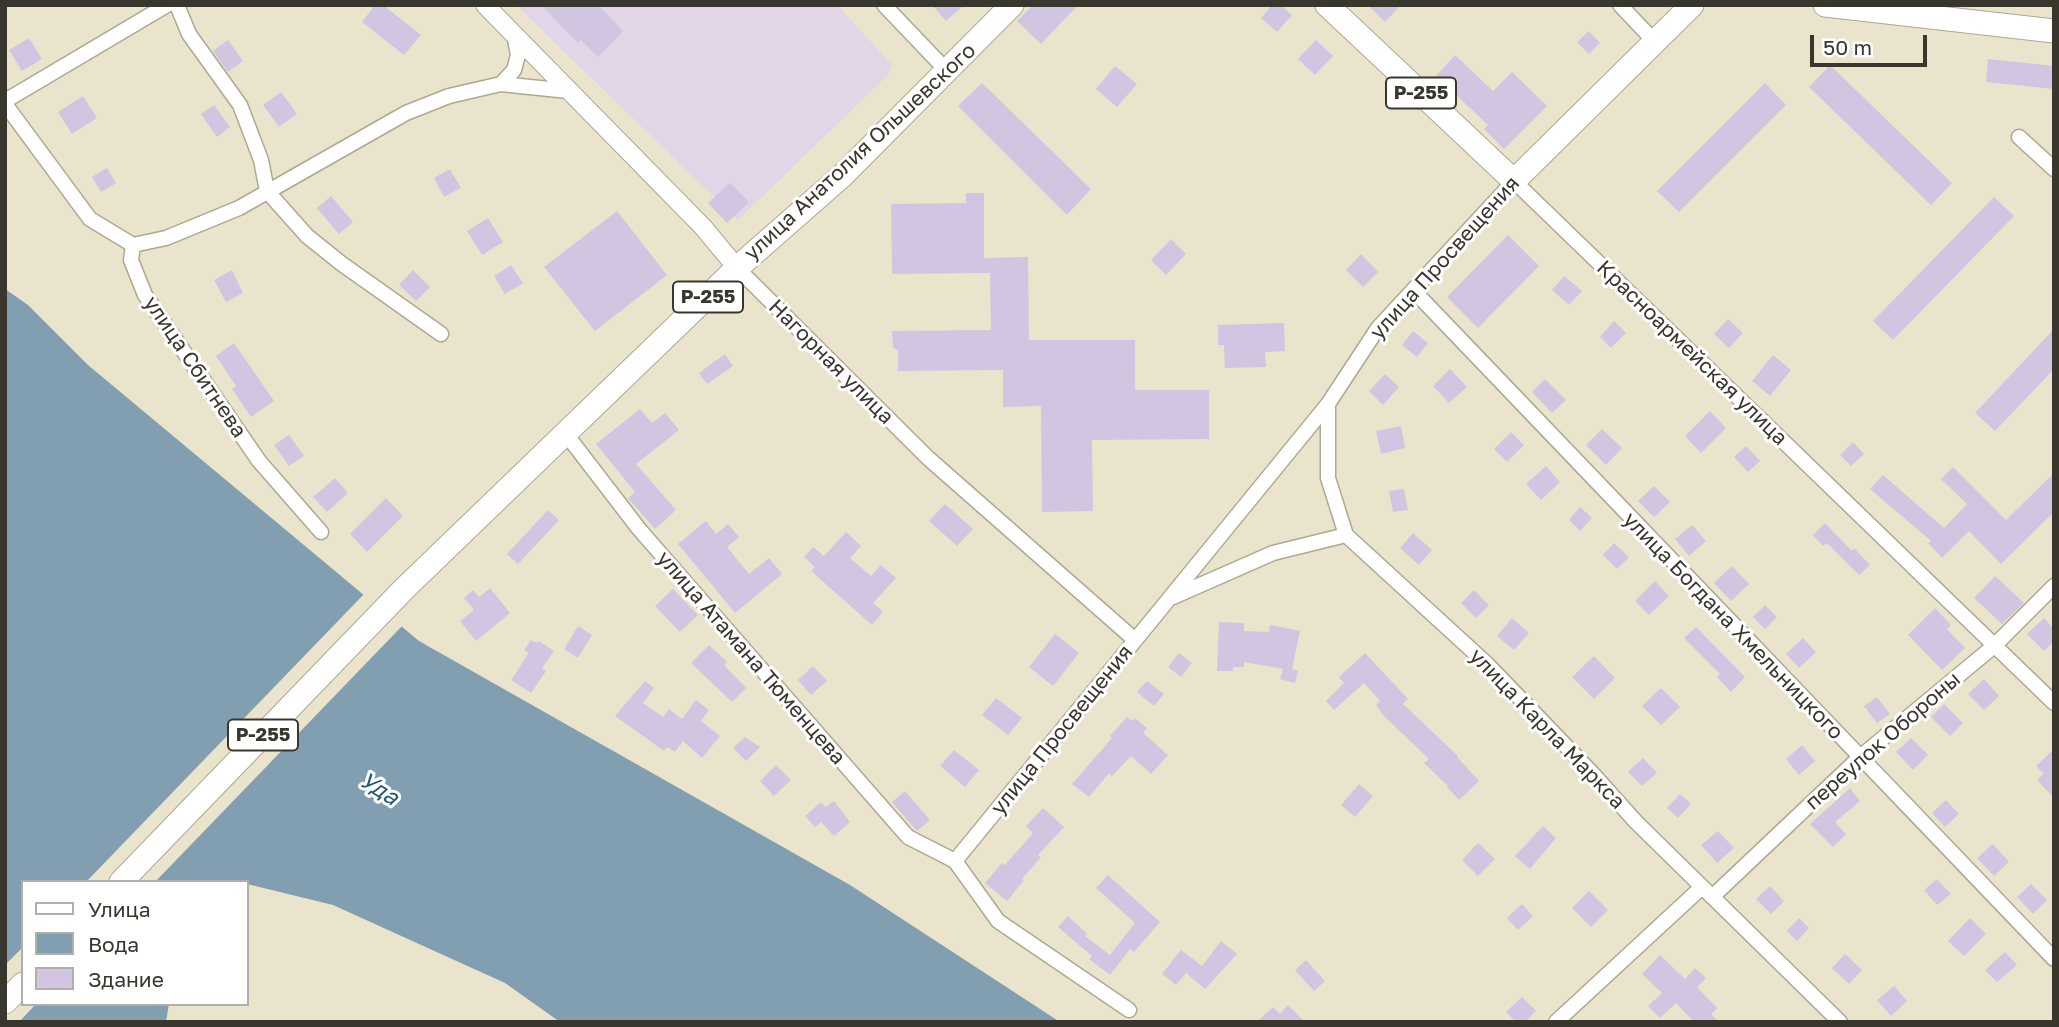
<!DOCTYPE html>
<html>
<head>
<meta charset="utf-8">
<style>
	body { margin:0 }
	#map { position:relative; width:2059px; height:1027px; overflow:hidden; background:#eae4cd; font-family:"Golos Text",sans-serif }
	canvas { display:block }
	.frame { position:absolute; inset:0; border:7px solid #39362d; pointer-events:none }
	.legend { position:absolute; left:21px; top:880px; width:228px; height:126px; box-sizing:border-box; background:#fff; border:2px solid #b0afab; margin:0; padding:9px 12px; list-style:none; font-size:21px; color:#39362d }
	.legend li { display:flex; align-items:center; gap:14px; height:35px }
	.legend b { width:35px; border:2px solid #b0afab }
	.scale { position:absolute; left:1810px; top:35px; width:117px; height:32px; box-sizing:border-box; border:4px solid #39362d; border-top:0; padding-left:9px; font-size:21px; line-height:24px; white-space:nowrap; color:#39362d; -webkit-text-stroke:5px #fff; paint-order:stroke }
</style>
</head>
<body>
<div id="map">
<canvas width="2059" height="1027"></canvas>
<div class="frame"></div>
<ul class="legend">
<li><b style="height:9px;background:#fff"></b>Улица</li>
<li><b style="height:19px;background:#819fb0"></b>Вода</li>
<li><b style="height:19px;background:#d1c5e2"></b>Здание</li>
</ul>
<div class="scale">50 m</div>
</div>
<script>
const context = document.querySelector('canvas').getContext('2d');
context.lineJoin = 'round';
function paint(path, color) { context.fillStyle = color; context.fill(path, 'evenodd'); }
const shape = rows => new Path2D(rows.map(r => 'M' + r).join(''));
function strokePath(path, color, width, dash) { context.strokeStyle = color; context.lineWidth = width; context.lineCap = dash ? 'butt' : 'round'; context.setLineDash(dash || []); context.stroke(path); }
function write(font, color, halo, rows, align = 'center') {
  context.font = font + ' "Golos Text",sans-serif'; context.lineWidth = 6; context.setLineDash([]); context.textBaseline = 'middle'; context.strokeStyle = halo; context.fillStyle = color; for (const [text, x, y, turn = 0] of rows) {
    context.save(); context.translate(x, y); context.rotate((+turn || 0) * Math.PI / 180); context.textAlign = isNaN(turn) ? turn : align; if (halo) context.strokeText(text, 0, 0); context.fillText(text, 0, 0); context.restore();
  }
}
paint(shape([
	[516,5,837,5,892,65,888,75,738,220]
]), '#e2d5e8');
paint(shape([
	[5,289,28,305,88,365,419,641,850,885,1060,1022,560,1022,505,983,333,905,247,884,247,882,23,882,23,1004,169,1004,166,1022,5,1022]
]), '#819fb0');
paint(shape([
	[366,592,404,624,155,882,86,882],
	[23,947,23,1004,36,1004,19,1022,5,1022,5,965]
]), '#eae4cd');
paint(shape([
	[375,5,383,5,421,35,404,55,362,22],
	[541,5,598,5,623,31,598,57,581,40,578,43],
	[932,5,964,5,946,21],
	[1033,5,1078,5,1041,44,1017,21],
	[1272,5,1280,5,1292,15,1277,32,1261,18],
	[1368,5,1401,5,1385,22],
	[1589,31,1600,43,1589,54,1577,42],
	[29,38,42,59,22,71,9,50],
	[228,40,243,61,228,72,213,51],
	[1316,40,1333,56,1315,75,1298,59],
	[1455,55,1493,91,1512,72,1547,106,1504,149,1484,129,1488,125,1436,76],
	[1988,59,2054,66,2054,89,1986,82],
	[1830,65,1952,183,1931,205,1809,87],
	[1115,66,1137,84,1117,107,1096,89],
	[982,83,1091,189,1067,215,958,106],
	[1765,83,1786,105,1679,212,1657,191],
	[281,92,297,114,279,127,263,105],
	[83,96,97,118,72,134,58,112],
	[214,105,230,127,217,137,201,114],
	[107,168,116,183,101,192,92,177],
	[450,169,461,188,444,197,434,178],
	[730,183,749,202,727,223,708,203],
	[966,193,984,193,984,258,1028,257,1029,340,1135,340,1135,390,1209,390,1209,439,1092,440,1093,511,1042,512,1041,406,1003,407,1003,370,898,371,898,350,893,348,892,331,991,330,990,273,892,274,891,204,966,203],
	[331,196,353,222,339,234,317,208],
	[1994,197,2014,216,1893,340,1873,321],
	[617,211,667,275,595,331,544,267],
	[488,218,503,242,482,255,467,231],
	[1508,235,1539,266,1478,328,1447,297],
	[1171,239,1186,254,1166,275,1151,260],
	[1361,254,1378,272,1363,287,1346,270],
	[511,265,523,283,505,294,494,276],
	[232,270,243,293,226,302,214,280],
	[413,270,430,287,416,301,399,285],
	[1564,276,1582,291,1569,305,1552,290],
	[1728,319,1743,333,1729,348,1714,334],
	[1614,321,1626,333,1611,348,1600,337],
	[1284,323,1285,351,1265,352,1266,367,1225,368,1224,345,1218,345,1218,325],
	[2054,329,2054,369,1995,431,1975,413],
	[1413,331,1428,343,1417,357,1402,345],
	[234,343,274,401,251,417,232,389,236,386,216,356],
	[725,354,733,366,707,384,699,373],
	[1773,355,1791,370,1770,396,1752,381],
	[1450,369,1467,387,1449,403,1433,386],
	[1385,374,1399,387,1383,405,1369,391],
	[1545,379,1566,400,1552,413,1532,392],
	[640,409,652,423,665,413,679,430,636,464,676,510,655,529,628,498,635,492,596,444],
	[1710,411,1726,428,1701,453,1685,436],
	[1401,426,1405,448,1381,454,1376,431],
	[1602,429,1622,448,1606,465,1586,445],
	[1511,432,1524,445,1507,462,1494,449],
	[289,435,304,456,289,466,274,445],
	[1853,442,1864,454,1851,466,1840,455],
	[1746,446,1760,461,1748,472,1734,457],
	[1546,466,1560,482,1541,500,1526,484],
	[1953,467,2006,520,2054,473,2054,512,2001,564,1969,531,1942,558,1928,543,1931,541,1870,489,1883,475,1944,528,1967,504,1941,479],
	[335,478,348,493,327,512,313,497],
	[1654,486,1670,502,1654,517,1638,501],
	[1404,489,1408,510,1393,512,1389,491],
	[386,498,403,516,367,552,350,534],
	[945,504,973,529,957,546,929,521],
	[1580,507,1592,518,1580,531,1569,520],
	[548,510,559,520,518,564,507,554],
	[706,521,716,534,728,524,739,537,727,547,749,574,769,558,782,574,735,613,678,544],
	[1825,523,1852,551,1854,548,1870,565,1859,575,1827,543,1823,546,1813,535],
	[1692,525,1706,541,1689,556,1675,539],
	[846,532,861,546,850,558,871,576,881,565,896,578,873,603,883,612,872,625,811,571,815,567,804,557,813,547,824,556],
	[1413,533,1432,550,1419,565,1400,548],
	[1614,543,1629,557,1617,569,1603,555],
	[1732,566,1749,584,1731,601,1714,583],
	[1995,576,2024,603,2002,624,1974,598],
	[1655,581,1669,596,1649,615,1635,601],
	[490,588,510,613,476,641,460,621,474,610,464,598,473,590,479,597],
	[673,589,698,615,680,632,655,606],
	[1474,590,1489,605,1476,618,1461,603],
	[1765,605,1777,617,1765,629,1753,617],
	[1935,608,1951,625,1947,629,1965,648,1942,670,1908,635],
	[1512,618,1529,633,1514,650,1497,636],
	[2044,618,2054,629,2054,641,2044,651,2027,634],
	[1219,622,1244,623,1244,631,1269,632,1270,625,1300,631,1292,669,1298,671,1295,683,1280,679,1283,669,1244,662,1244,667,1233,667,1233,671,1217,671],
	[578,626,592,635,578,658,564,649],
	[1696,627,1745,677,1731,692,1717,677,1720,674,1684,638],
	[1055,634,1079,653,1053,686,1029,667],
	[1803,638,1816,652,1799,668,1786,654],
	[531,640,537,643,539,641,554,651,542,668,546,671,531,693,511,680,529,653,524,650],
	[709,645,727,662,724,665,746,688,732,702,691,663],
	[1179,653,1192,663,1181,677,1168,667],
	[1365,653,1408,699,1403,704,1458,756,1457,757,1479,781,1459,800,1447,787,1448,786,1424,763,1429,759,1384,716,1376,705,1380,701,1364,683,1334,710,1326,701,1344,683,1339,677],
	[1594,656,1615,678,1594,699,1572,677],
	[813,666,827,681,811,695,798,680],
	[1984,679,1999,696,1984,710,1968,694],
	[645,681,654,688,643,703,663,717,669,709,682,719,696,700,709,710,701,721,720,736,702,758,683,741,675,752,667,747,664,751,615,716],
	[1147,681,1164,694,1154,706,1137,692],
	[1661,688,1680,707,1661,725,1642,706],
	[1877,697,1890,714,1877,723,1864,706],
	[996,698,1022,718,1008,735,982,715],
	[1944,704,1963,723,1950,736,1931,717],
	[1127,717,1132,721,1135,718,1147,728,1143,733,1168,755,1151,774,1131,756,1112,776,1109,773,1089,797,1072,784,1112,738,1110,736],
	[745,737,760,747,746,761,733,748],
	[1911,738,1928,755,1913,770,1896,752],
	[1802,745,1815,761,1799,775,1786,759],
	[2054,749,2054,798,2037,780,2044,774,2036,766],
	[954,750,979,770,965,787,940,766],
	[1643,758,1657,773,1642,786,1628,772],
	[776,765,791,780,774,796,760,781],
	[1359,784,1373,796,1355,817,1341,805],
	[1850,788,1860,801,1835,822,1846,834,1833,847,1810,824],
	[905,791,930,820,917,831,892,802],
	[1680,794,1691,804,1678,818,1667,808],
	[1946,800,1959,814,1945,827,1932,813],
	[834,801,850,822,834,836,821,822,815,827,805,816,821,802,826,807],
	[1043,808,1064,827,1038,855,1041,857,1022,879,1024,880,1007,901,985,883,1002,863,1005,865,1033,833,1026,826],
	[1543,826,1556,838,1530,869,1515,856],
	[1718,831,1734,848,1717,863,1701,845],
	[1478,843,1495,859,1478,876,1462,860],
	[1993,844,2009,862,1994,876,1977,858],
	[1108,875,1160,922,1134,952,1130,949,1110,975,1089,959,1092,956,1058,927,1068,916,1087,934,1085,936,1110,955,1135,923,1096,888],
	[1937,879,1951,894,1937,905,1924,890],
	[2031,884,2047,900,2033,914,2017,897],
	[1770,886,1784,901,1771,914,1756,899],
	[1589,891,1608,910,1591,927,1572,908],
	[1522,904,1533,916,1518,930,1507,918],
	[1799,918,1809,928,1797,941,1787,931],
	[1970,918,1986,934,1964,956,1948,941],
	[1221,941,1237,954,1205,989,1186,973,1176,985,1162,974,1181,950,1202,966],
	[2005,952,2017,965,1997,982,1985,970],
	[1845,954,1862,970,1849,984,1832,968],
	[1660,955,1685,979,1695,968,1706,978,1697,987,1717,1008,1711,1014,1719,1022,1694,1022,1676,1003,1660,1018,1648,1006,1662,993,1642,974],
	[1306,960,1325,981,1314,991,1295,970],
	[1894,986,1907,1001,1891,1016,1877,1000],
	[1522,997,1536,1011,1525,1022,1516,1022,1506,1012],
	[1288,1005,1305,1022,1257,1022,1273,1007,1280,1014]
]), '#d1c5e2');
const minor = shape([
	[177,5,189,34,240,105,261,160,267,191,307,236,342,264,441,334],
	[884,5,947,71],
	[1620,5,1654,41],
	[501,84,514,70,518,55,514,34],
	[5,101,167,5],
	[5,104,90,219,133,245,131,260,145,295,259,461,321,532],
	[2019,137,2054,169],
	[133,245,166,238,239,208,406,113,449,96,501,84,568,91],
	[737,268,928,458,1135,640],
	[1414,291,2054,959],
	[1328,404,1328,478,1346,535,1488,665,1592,773,1636,822,1840,1022],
	[566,434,639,529,908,837,955,861,998,921,1129,1010],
	[1173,597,1273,553,1346,535],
	[955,861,1328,404,1378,328,1514,181,2054,703],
	[1712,897,1859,758,1994,646,2054,586],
	[1556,1022,1702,887]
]);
const tertiary = shape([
	[485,5,703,227,737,268]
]);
const trunk = shape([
	[1327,5,1514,181,1692,5],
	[1825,5,2054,31],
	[121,882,404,589,737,268,843,175,1012,5],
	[5,1002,23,984]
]);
strokePath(minor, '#aea892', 17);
strokePath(tertiary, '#aea892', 20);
strokePath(trunk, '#aea892', 25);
strokePath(minor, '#fff', 14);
strokePath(tertiary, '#fff', 18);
strokePath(trunk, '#fff', 23);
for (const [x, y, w] of [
	[1421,93,70],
	[708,297,70],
	[263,735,70]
]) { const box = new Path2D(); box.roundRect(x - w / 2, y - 15.5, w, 31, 5); context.fillStyle = '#fff'; context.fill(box); strokePath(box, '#39362d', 2); }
write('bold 19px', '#39362d', null, [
	["Р-255",1421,93],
	["Р-255",708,297],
	["Р-255",263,735]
]);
write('21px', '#39362d', '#fff', [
	["улица Анатолия Ольшевского",860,152,-43],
	["улица Просвещения",1445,258,-48],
	["Красноармейская улица",1692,353,44],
	["Нагорная улица",831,362,45],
	["улица Сбитнева",195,367,56],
	["улица Богдана Хмельницкого",1733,626,46],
	["улица Атамана Тюменцева",751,658,49],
	["улица Карла Маркса",1547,729,46],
	["улица Просвещения",1062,730,-51],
	["переулок Обороны",1883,741,-41]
]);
write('italic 23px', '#235a74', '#fff', [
	["Уда",379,789,33]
]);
</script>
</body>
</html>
